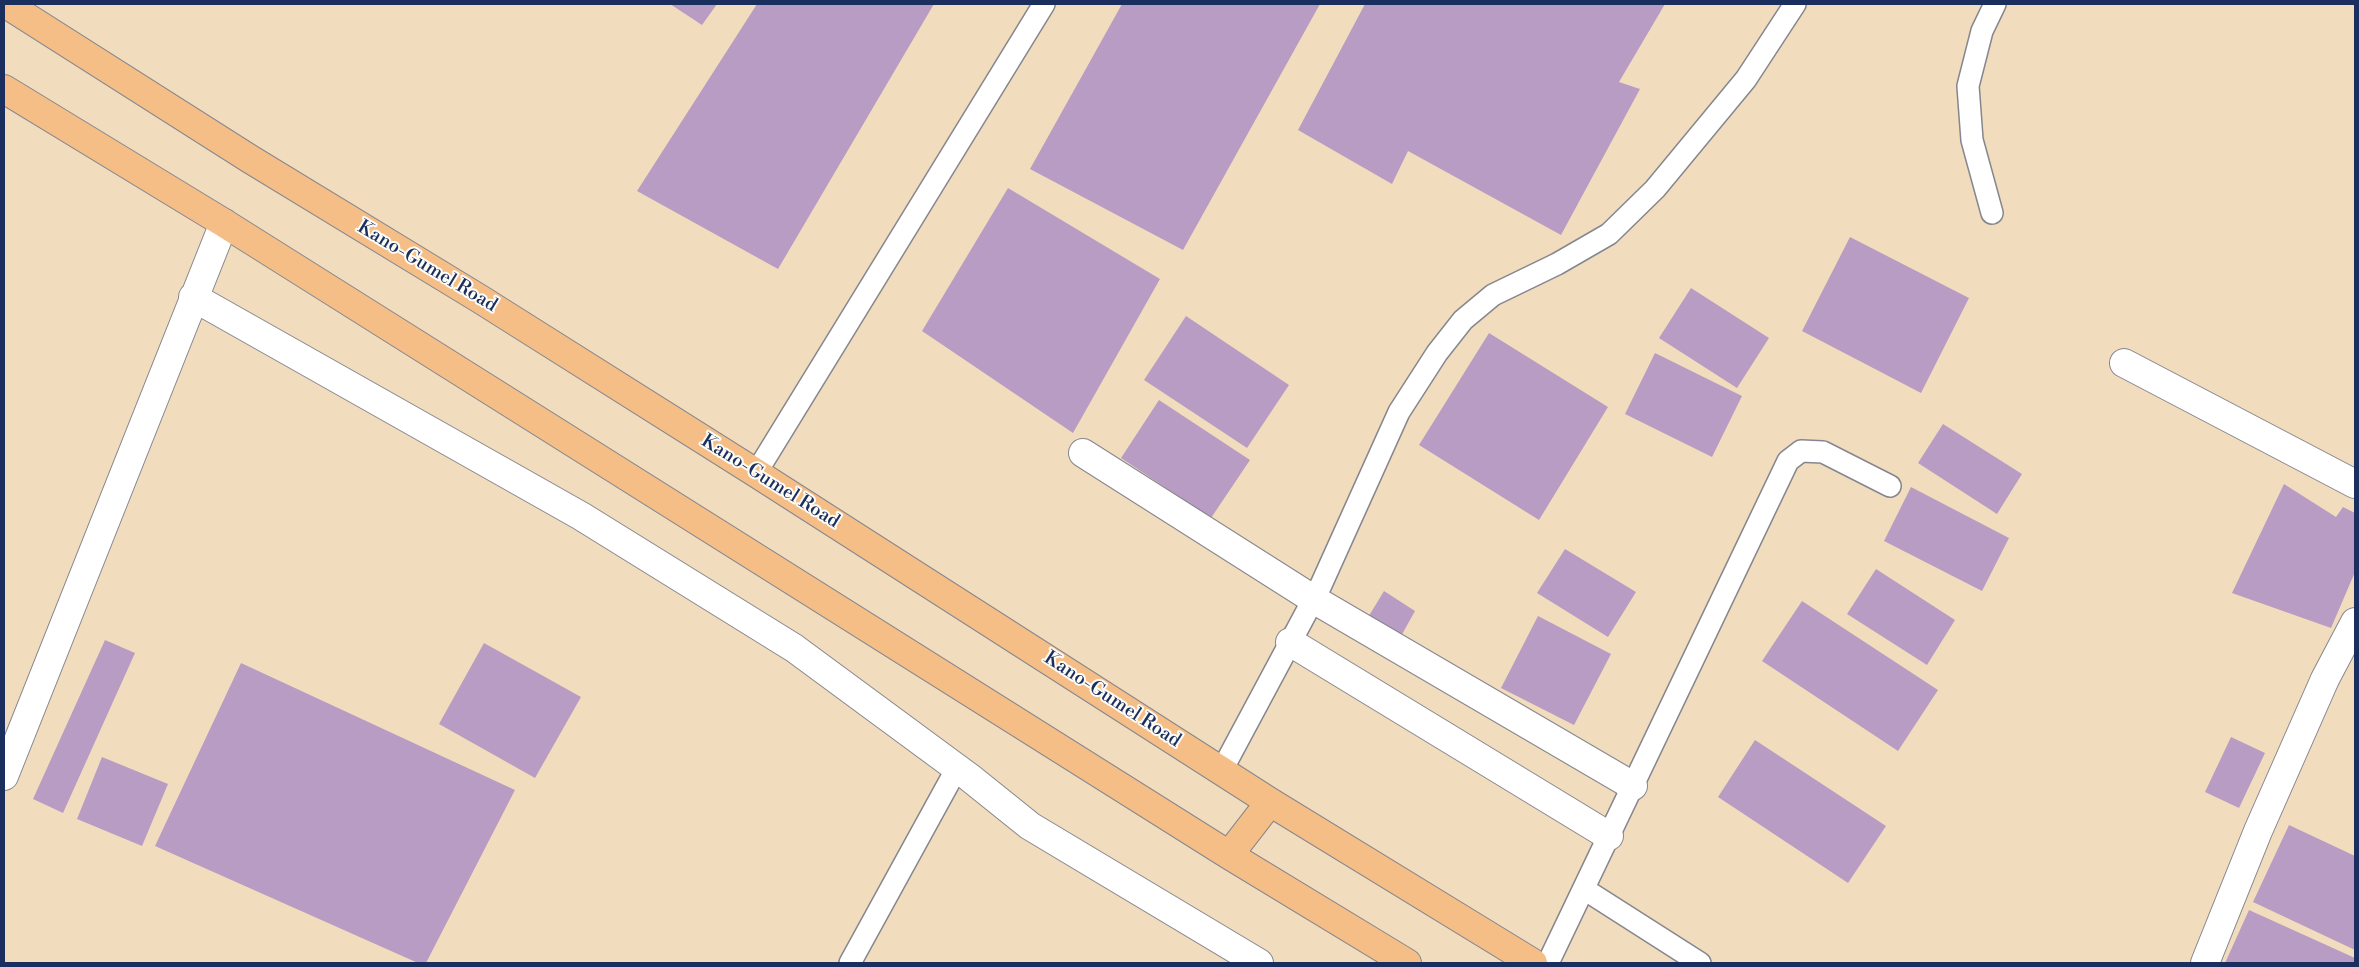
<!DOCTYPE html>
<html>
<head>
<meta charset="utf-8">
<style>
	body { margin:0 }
	#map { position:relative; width:2359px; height:967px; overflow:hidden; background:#f1ddbd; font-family:"Libre Bodoni",serif }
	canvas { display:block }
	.frame { position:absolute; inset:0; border:5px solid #1b2f5e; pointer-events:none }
</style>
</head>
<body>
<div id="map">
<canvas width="2359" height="967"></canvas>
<div class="frame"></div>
</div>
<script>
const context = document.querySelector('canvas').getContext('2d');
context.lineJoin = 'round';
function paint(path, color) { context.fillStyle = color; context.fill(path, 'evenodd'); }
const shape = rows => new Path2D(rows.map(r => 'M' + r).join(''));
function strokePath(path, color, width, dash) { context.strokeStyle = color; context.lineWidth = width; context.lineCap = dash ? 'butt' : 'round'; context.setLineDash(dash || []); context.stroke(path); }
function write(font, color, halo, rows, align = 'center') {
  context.font = font + ' "Libre Bodoni",serif'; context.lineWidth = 4; context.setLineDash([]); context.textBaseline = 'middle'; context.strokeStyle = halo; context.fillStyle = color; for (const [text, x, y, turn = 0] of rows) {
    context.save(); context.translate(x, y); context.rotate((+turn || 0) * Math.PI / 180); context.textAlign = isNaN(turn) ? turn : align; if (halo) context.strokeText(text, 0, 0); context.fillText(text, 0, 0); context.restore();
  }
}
paint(shape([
	[670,4,717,4,702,25],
	[757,4,934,4,778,269,637,191],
	[1122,4,1320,4,1183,250,1030,169],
	[1365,4,1665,4,1619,82,1640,89,1561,235,1408,151,1392,184,1298,130],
	[1008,188,1160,279,1073,433,922,331],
	[1850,237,1969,298,1921,393,1802,331],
	[1691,288,1769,338,1737,388,1659,338],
	[1186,316,1289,385,1247,448,1144,380],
	[1489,333,1608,407,1539,520,1419,445],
	[1655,353,1742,396,1712,457,1625,414],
	[1159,400,1250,460,1211,518,1121,458],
	[1943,424,2022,474,1997,514,1918,463],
	[2284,484,2336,517,2343,507,2355,513,2355,572,2331,628,2232,593],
	[1911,487,2009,538,1982,591,1884,541],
	[1565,549,1636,592,1608,637,1537,593],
	[1876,569,1955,620,1927,665,1847,614],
	[1384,591,1415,611,1400,638,1367,619],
	[1802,601,1938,690,1898,751,1762,661],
	[1538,616,1611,654,1574,725,1501,688],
	[105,640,135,653,63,813,33,799],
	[484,643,581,697,535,778,439,724],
	[241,663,515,790,426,963,418,963,155,846],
	[2231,737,2265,753,2239,808,2205,792],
	[1755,740,1886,826,1848,883,1718,797],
	[102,757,168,784,142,846,77,819],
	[2289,825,2355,856,2355,950,2253,902],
	[2249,910,2355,958,2355,963,2225,963]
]), '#b99cc3');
const lane = shape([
	[1992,213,1972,140,1968,86,1982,31,1995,4],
	[756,473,1044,4],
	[1222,770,1321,585,1399,412,1437,353,1463,320,1493,295,1557,264,1609,234,1655,189,1746,79,1795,4],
	[1584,889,1700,963],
	[850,963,957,768],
	[1548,963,1788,461,1801,451,1823,452,1890,486]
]);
const street = shape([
	[193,297,581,516,794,648,969,777,1030,826,1259,963],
	[2124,363,2355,484],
	[1083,453,1313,599,1633,786],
	[1290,642,1609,836],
	[4,776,224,223],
	[2205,963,2258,831,2325,679,2355,622]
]);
const primary = shape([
	[6,4,250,159,480,299,756,473,1270,802,1533,963],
	[4,89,224,223,1229,855,1407,963],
	[1229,855,1270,802]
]);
strokePath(lane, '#86868e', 24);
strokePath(street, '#86868e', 30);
strokePath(primary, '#86868e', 30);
strokePath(lane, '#fff', 21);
strokePath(street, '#fff', 28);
strokePath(primary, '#f6be87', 28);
write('19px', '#1b2f5e', '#fdfcf7', [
	["Kano-Gumel Road",427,267,31],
	["Kano-Gumel Road",770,482,32],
	["Kano-Gumel Road",1112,700,33]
]);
</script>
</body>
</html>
